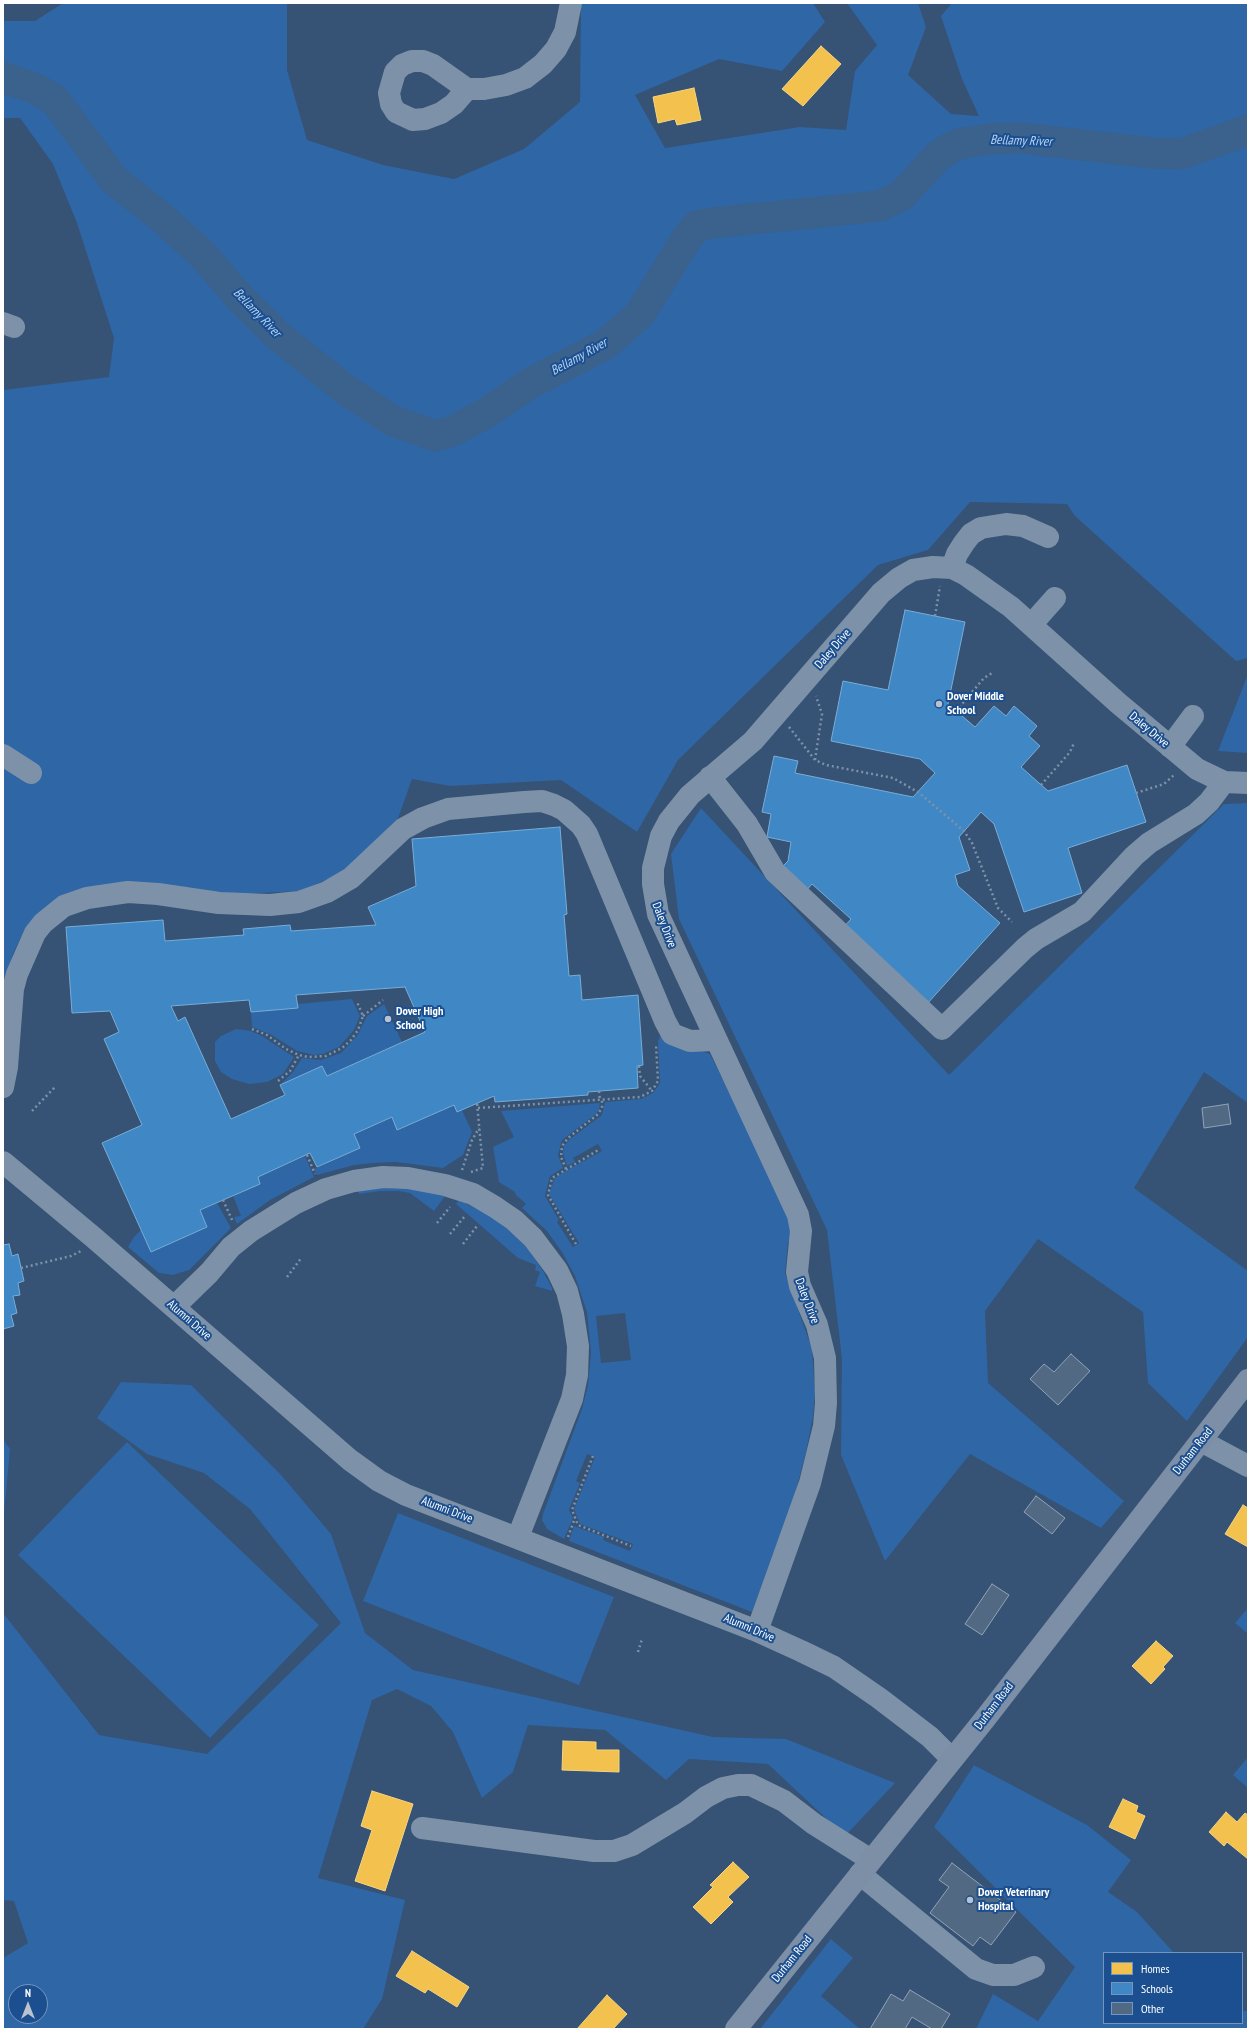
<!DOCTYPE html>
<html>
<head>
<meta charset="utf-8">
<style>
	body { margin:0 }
	#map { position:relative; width:1251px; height:2032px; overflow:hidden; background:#365274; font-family:"PT Sans Narrow",sans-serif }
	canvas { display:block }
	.frame { position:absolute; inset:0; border:4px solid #fff; pointer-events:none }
	.legend { position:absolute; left:1103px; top:1952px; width:140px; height:72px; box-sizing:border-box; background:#1b4f8f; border:1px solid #7695bc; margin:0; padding:5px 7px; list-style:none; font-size:12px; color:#fff }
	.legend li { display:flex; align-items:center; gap:8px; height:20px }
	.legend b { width:20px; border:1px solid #7695bc }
	.north { position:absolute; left:8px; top:1984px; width:40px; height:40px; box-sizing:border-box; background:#1b4f8f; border:1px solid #7695bc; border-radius:50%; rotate:0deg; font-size:11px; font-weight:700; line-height:16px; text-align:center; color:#fff }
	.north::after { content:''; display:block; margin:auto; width:14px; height:18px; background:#b9c2ce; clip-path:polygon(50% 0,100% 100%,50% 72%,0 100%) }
</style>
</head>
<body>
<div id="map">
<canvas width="1251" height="2032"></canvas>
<div class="frame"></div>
<ul class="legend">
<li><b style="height:11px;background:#f2c14e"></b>Homes</li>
<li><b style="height:11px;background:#3f88c5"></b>Schools</li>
<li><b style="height:11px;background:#526984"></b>Other</li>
</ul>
<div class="north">N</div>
</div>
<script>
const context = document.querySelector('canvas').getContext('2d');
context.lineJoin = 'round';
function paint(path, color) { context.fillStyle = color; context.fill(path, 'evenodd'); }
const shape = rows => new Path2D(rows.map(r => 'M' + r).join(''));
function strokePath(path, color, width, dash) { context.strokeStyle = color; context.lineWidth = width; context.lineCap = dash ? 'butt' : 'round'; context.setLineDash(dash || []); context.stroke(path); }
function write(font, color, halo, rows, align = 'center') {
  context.font = font + ' "PT Sans Narrow",sans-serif'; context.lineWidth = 4; context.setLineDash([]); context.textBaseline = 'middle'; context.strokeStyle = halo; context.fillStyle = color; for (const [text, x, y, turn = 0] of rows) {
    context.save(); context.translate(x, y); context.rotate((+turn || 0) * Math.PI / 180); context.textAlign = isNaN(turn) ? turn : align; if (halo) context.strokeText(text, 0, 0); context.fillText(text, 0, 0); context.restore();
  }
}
paint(shape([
	[63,3,287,3,287,70,307,140,383,165,454,179,524,149,580,102,581,3,813,3,825,22,782,71,719,59,635,95,665,148,800,127,846,130,855,71,877,45,847,3,918,3,926,27,908,75,951,114,979,116,962,79,941,16,952,3,1248,3,1248,658,1236,661,1075,516,1067,504,970,502,928,550,878,565,678,760,637,832,561,780,450,786,412,779,395,827,342,873,300,891,218,895,142,884,26,927,13,954,6,979,3,979,3,390,109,377,114,338,77,223,53,164,20,118,3,118,3,21,35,21],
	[1248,674,1248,753,1218,751],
	[1248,803,1248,1103,1204,1072,1134,1188,1248,1271,1248,1337,1187,1421,1148,1383,1143,1312,1038,1239,985,1311,988,1383,1124,1501,1101,1528,970,1454,885,1561,841,1455,842,1359,827,1230,679,919,671,854,701,808,949,1075,1224,804],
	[352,999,360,1016,354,1030,339,1047,323,1054,314,1055,297,1051,270,1034,252,1027,251,1012,297,1008,297,1004],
	[384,1004,402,1042,327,1076,322,1066,280,1085,293,1072,302,1058,321,1060,341,1053,357,1036,367,1016],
	[236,1029,251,1031,262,1036,294,1057,283,1074,267,1082,249,1084,232,1079,221,1072,215,1061,215,1042,221,1036],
	[660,1036,710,1054,748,1130,791,1225,791,1240,788,1242,785,1273,812,1349,815,1393,813,1416,806,1452,795,1494,752,1612,569,1541,574,1526,604,1537,603,1540,630,1551,633,1544,580,1524,574,1509,595,1457,587,1454,576,1481,580,1483,569,1510,573,1518,564,1539,547,1529,542,1520,543,1514,582,1409,588,1385,591,1353,587,1312,575,1276,562,1252,547,1231,522,1208,526,1204,516,1195,515,1192,499,1182,493,1147,514,1137,501,1111,600,1103,599,1110,596,1114,562,1140,558,1155,563,1168,550,1176,545,1196,559,1220,557,1222,573,1247,579,1243,549,1194,552,1186,554,1179,562,1173,602,1151,598,1144,573,1158,575,1162,567,1166,563,1153,564,1146,570,1139,602,1115,605,1102,641,1099,653,1093,660,1083,658,1041],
	[625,1313,631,1360,601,1363,596,1316],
	[454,1105,462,1110,472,1132,463,1155,443,1168,396,1162,373,1163,354,1165,317,1175,314,1169,360,1148,354,1134,392,1117,398,1130],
	[305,1156,314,1177,270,1200,237,1224,234,1217,241,1216,233,1196,260,1184,258,1177],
	[373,1188,410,1188,446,1195,434,1211,410,1193,398,1191,380,1191,359,1194,358,1190],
	[459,1200,493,1217,512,1232,527,1248,543,1271,552,1288,552,1291,535,1286,540,1272,535,1270,536,1265,518,1258,456,1204],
	[217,1203,231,1228,189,1270,173,1275,159,1273,128,1247,134,1237,141,1230,151,1252,207,1227,200,1210],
	[121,1382,191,1385,282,1476,331,1534,365,1633,413,1670,713,1737,786,1739,895,1783,845,1836,768,1764,689,1759,666,1780,605,1730,528,1725,513,1772,482,1798,453,1732,431,1706,397,1689,372,1700,318,1878,405,1900,382,1999,363,2029,3,2029,3,1958,28,1943,14,1901,3,1900,3,1613,99,1735,207,1754,341,1623,250,1509,204,1473,147,1454,97,1418],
	[16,1992,40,1992,40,2016,16,2016],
	[3,1439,10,1449,3,1525],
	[127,1442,319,1625,210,1738,18,1555],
	[398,1513,614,1597,579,1685,363,1601],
	[1248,1608,1248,1634,1235,1623],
	[1248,1757,1248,1788,1233,1775],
	[974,1765,1087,1825,1131,1860,1108,1892,1137,1912,1174,1953,1104,1953,1104,2023,1242,2023,1242,2011,1248,2011,1248,2029,976,2029,993,1994,1038,2021,1075,1967,934,1827],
	[831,1939,853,1958,821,1996,860,2029,760,2029]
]), '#2f66a5');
const homes = shape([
	[821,46,841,64,803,106,782,89,821,46],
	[694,88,701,120,677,125,675,119,658,123,653,97,694,88],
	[1243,1505,1248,1508,1248,1547,1225,1534,1243,1505],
	[1156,1641,1173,1656,1163,1667,1165,1669,1151,1684,1132,1666,1156,1641],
	[563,1741,596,1742,596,1750,619,1750,619,1772,562,1770,563,1741],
	[372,1791,413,1804,385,1891,355,1881,372,1830,361,1826,372,1791],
	[1123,1799,1138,1806,1136,1812,1145,1816,1135,1839,1109,1827,1123,1799],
	[1226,1812,1237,1822,1245,1813,1248,1815,1248,1859,1227,1842,1224,1846,1209,1832,1226,1812],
	[733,1862,749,1877,728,1897,733,1902,711,1924,693,1907,713,1887,710,1885,733,1862],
	[412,1951,469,1987,457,2007,428,1989,425,1993,396,1976,412,1951],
	[607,1995,627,2014,613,2029,577,2029,607,1995]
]);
paint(homes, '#f2c14e');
strokePath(homes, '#f6d483', 1);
const schools = shape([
	[905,610,965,622,948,704,975,727,994,706,1006,716,1014,706,1037,726,1029,736,1040,746,1021,767,1048,791,1127,765,1146,822,1068,848,1082,893,1024,912,994,824,981,812,959,837,970,870,955,875,958,886,1000,923,927,1004,843,928,851,919,812,884,805,892,780,869,788,861,791,842,767,837,771,814,762,812,774,756,798,761,795,773,913,797,935,773,920,759,831,741,843,681,888,690,905,610],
	[560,827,567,914,564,915,569,976,580,975,582,1000,638,995,643,1065,637,1066,638,1088,588,1092,588,1095,495,1102,494,1096,457,1112,454,1105,397,1130,392,1117,354,1134,360,1148,317,1167,310,1153,258,1177,260,1184,200,1210,207,1227,151,1252,102,1143,142,1125,104,1039,119,1032,110,1011,72,1013,66,927,163,920,165,941,244,935,243,929,290,925,291,931,376,925,368,907,416,886,412,839,560,827],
	[405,987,425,1032,327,1076,322,1066,280,1085,285,1095,231,1119,185,1017,178,1021,171,1006,249,1000,251,1012,298,1008,296,995,405,987],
	[9,1244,12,1256,18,1254,24,1281,18,1283,20,1295,13,1296,17,1313,11,1315,14,1326,3,1329,3,1245,9,1244]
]);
paint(schools, '#3f88c5');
strokePath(schools, '#79acd6', 1);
strokePath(shape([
	[3,77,36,89,55,100,114,180,161,217,202,254,241,299,277,335,346,390,393,421,436,436,453,431,486,413,529,384,606,344,640,314,687,238,697,226,711,223,880,206,901,196,939,155,958,144,990,139,1021,138,1152,153,1181,154,1248,130]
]), '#3b618d', 31);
const building = shape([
	[1228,1104,1231,1124,1204,1128,1202,1108,1228,1104],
	[1071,1354,1090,1371,1058,1405,1030,1379,1044,1364,1054,1372,1071,1354],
	[1036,1496,1065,1518,1052,1534,1024,1512,1036,1496],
	[992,1584,1009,1595,982,1635,965,1624,992,1584],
	[952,1863,1016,1912,991,1945,980,1937,973,1946,930,1913,949,1887,939,1880,952,1863],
	[910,1990,950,2014,941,2029,932,2029,912,2017,905,2029,870,2029,891,1994,903,2001,910,1990]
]);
paint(building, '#526984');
strokePath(building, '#92a2b6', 1);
strokePath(shape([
	[935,616,940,586],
	[956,711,984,678,992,673],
	[789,727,815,760,826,765,893,778,918,792,964,831,972,843,998,908,1012,922],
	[815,760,822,714,816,696],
	[1041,785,1070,752,1074,743],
	[1136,793,1164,784,1174,775],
	[363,1016,383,1000],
	[252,1029,267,1035,286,1049,299,1055,308,1057,326,1056,342,1048,351,1040,358,1030,363,1016,357,1002],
	[639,1066,640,1076,652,1091],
	[278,1081,290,1071,299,1055],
	[599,1091,600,1100],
	[478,1108,640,1097,652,1091,658,1081,656,1045],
	[32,1111,55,1087],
	[307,1155,315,1174],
	[566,1169,561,1157,562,1146,568,1138,597,1115,602,1108,602,1100],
	[462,1170,472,1140,479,1128],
	[471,1172,483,1168,477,1103],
	[223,1200,233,1222],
	[437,1223,450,1207],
	[450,1234,465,1216],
	[463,1244,477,1226],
	[576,1244,548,1195,552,1178,600,1149],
	[21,1268,71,1256,81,1251],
	[287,1277,302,1257],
	[593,1456,572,1510,578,1525,631,1546],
	[568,1537,575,1518],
	[638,1652,642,1639]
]), '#7d92a8', 2.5, [2, 3]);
strokePath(shape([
	[467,89,454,104,441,113,425,119,413,120,396,112,391,104,389,93,395,72,402,65,412,61,423,61,433,65,467,89,484,89,506,85,525,78,543,64,556,49,565,32,571,3],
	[3,323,14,327],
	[952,568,957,554,964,543,971,534,981,528,1006,524,1023,526,1048,537],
	[1031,625,1055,598],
	[1170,747,1193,716],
	[3,755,31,773],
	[710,777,747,824,775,872,942,1029,1025,948,1036,939,1082,912,1134,856,1149,843,1196,814,1209,802,1224,782],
	[3,1087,7,1067,13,989,17,974,35,933,43,923,64,906,87,898,128,892,158,894,219,903,270,905,299,902,327,892,351,878,403,829,423,818,448,809,524,802,542,801,554,805,564,810,581,825,587,834,665,1021,672,1034,690,1041,715,1040],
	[3,1162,93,1237,350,1460,379,1481,406,1495,757,1631,801,1651,834,1667,879,1698,930,1737,952,1759],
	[174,1307,209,1273,231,1247,251,1231,296,1203,326,1189,354,1181,383,1177,408,1178,445,1185,473,1194,495,1207,514,1220,533,1238,557,1270,567,1291,573,1314,578,1346,577,1375,572,1399,518,1537],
	[1201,1441,1248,1466],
	[757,1631,810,1483,824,1426,826,1403,825,1358,817,1325,800,1286,797,1272,801,1231,798,1215,658,914,653,884,653,868,661,836,669,821,690,795,753,741,881,593,899,578,913,570,933,567,952,568,966,575,1011,607,1118,703,1197,769,1224,782,1248,783],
	[422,1828,594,1851,614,1851,632,1845,685,1813,706,1797,723,1788,738,1785,751,1785,784,1801,814,1824,871,1860],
	[860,1874,976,1969,993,1975,1014,1975,1034,1967]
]), '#7d92a8', 22);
strokePath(shape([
	[736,2029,984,1720,1248,1380]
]), '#7d8ea7', 22);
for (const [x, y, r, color] of [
	[939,704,4,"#b9c2ce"],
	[388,1019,4,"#b9c2ce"],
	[970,1900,4,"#b9c2ce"]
]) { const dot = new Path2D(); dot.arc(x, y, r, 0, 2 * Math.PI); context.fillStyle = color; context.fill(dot); strokePath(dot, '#1b4f8f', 1.5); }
write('12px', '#fff', '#1b4f8f', [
	["Daley Drive",833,649,-49],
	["Daley Drive",1149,730,40],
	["Daley Drive",664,925,69],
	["Daley Drive",807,1301,69],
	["Alumni Drive",189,1320,41],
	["Durham Road",1193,1451,-52],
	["Alumni Drive",447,1510,21],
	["Alumni Drive",749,1628,23],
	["Durham Road",994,1706,-53],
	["Durham Road",792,1959,-51]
]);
write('bold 12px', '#fff', '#1b4f8f', [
	["Dover Middle",947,697],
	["School",947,711],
	["Dover High",396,1012],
	["School",396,1026],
	["Dover Veterinary",978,1893],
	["Hospital",978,1907]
], 'left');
write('italic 13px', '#b5d3f5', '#1b4f8f', [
	["Bellamy River",1021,141,2],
	["Bellamy River",257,313,46],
	["Bellamy River",579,357,-29]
]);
</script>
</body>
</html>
